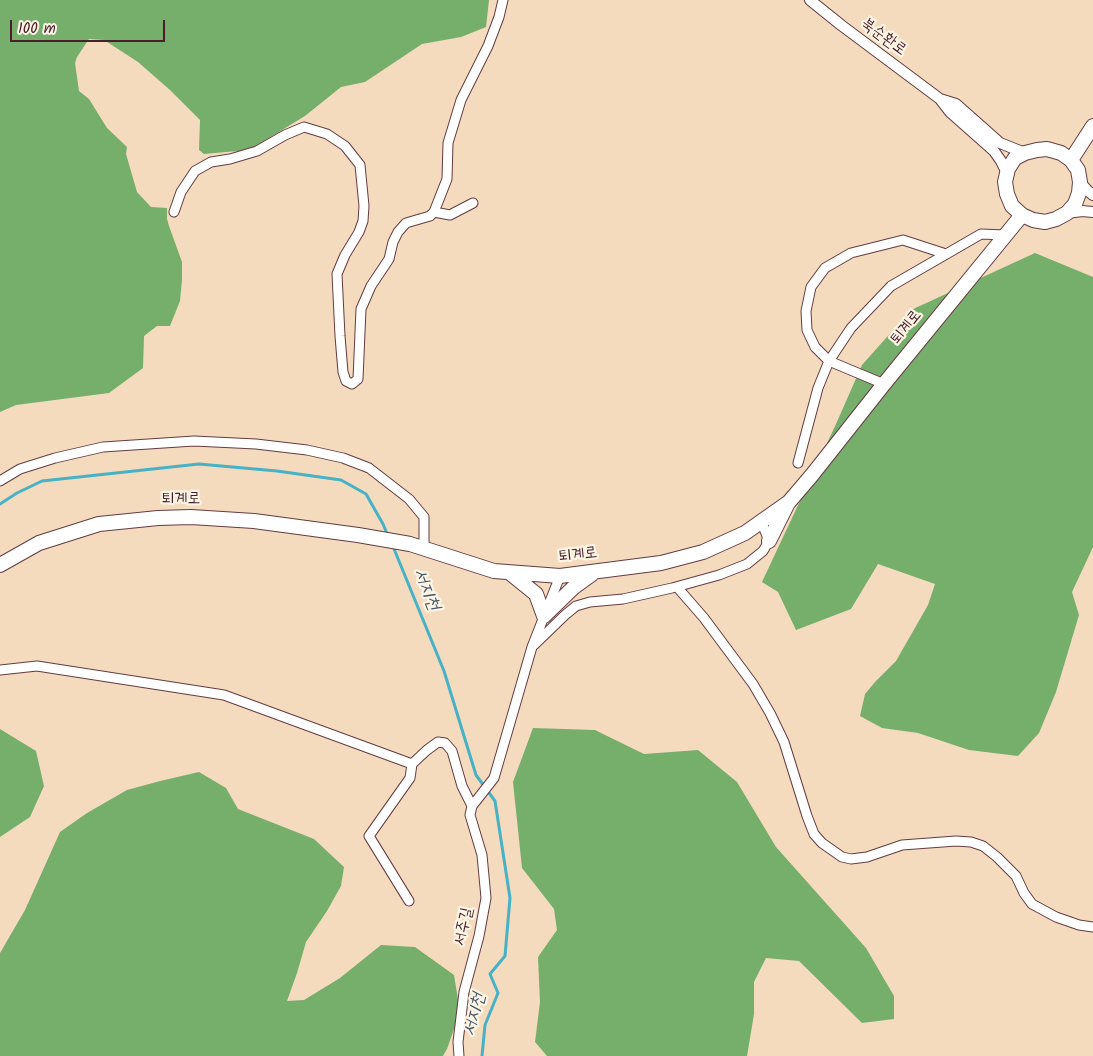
<!DOCTYPE html>
<html>
<head>
<meta charset="utf-8">
<style>
	body { margin:0 }
	#map { position:relative; width:1093px; height:1056px; overflow:hidden; background:#f5dbbe; font-family:Kalam,sans-serif }
	canvas { display:block }
	.scale { position:absolute; left:10px; top:20px; width:155px; height:22px; box-sizing:border-box; border:2px solid #4a1f2b; border-top:0; padding-left:6px; font-size:15px; line-height:18px; white-space:nowrap; color:#4a1f2b; -webkit-text-stroke:4px #fcf5e5; paint-order:stroke }
</style>
</head>
<body>
<div id="map">
<canvas width="1093" height="1056"></canvas>
<div class="scale">100 m</div>
</div>
<script>
const context = document.querySelector('canvas').getContext('2d');
context.lineJoin = 'round';
function paint(path, color) { context.fillStyle = color; context.fill(path, 'evenodd'); }
const shape = rows => new Path2D(rows.map(r => 'M' + r).join(''));
function strokePath(path, color, width, dash) { context.strokeStyle = color; context.lineWidth = width; context.lineCap = dash ? 'butt' : 'round'; context.setLineDash(dash || []); context.stroke(path); }
function write(font, color, halo, rows, align = 'center') {
  context.font = font + ' Kalam,"Poor Story",sans-serif'; context.lineWidth = 4.5; context.setLineDash([]); context.textBaseline = 'middle'; context.strokeStyle = halo; context.fillStyle = color; for (const [text, x, y, turn = 0] of rows) {
    context.save(); context.translate(x, y); context.rotate((+turn || 0) * Math.PI / 180); context.textAlign = isNaN(turn) ? turn : align; if (halo) context.strokeText(text, 0, 0); context.fillText(text, 0, 0); context.restore();
  }
}
paint(shape([
	[0,0,489,0,486,27,461,37,422,44,365,82,341,87,305,116,249,150,204,154,199,150,200,120,170,90,138,62,104,40,89,39,77,57,75,63,79,91,89,99,107,128,127,147,126,154,137,192,151,207,167,208,167,219,169,226,182,262,182,280,180,301,170,326,157,326,144,336,143,368,109,393,16,405,0,412],
	[1035,253,1093,277,1093,547,1072,592,1079,615,1056,692,1039,733,1018,756,969,750,918,733,882,728,860,716,865,694,875,682,896,661,928,605,935,584,878,564,851,609,796,630,778,592,762,582,836,424,862,365,911,310],
	[533,728,595,730,644,754,698,750,737,782,776,847,866,948,894,996,894,1019,862,1023,799,961,766,958,754,982,754,1014,747,1056,547,1056,535,1042,540,1002,538,957,557,930,554,909,522,868,513,782],
	[0,729,36,751,44,786,30,817,0,837],
	[199,772,226,788,238,809,314,839,344,867,341,886,327,911,306,942,297,973,287,1001,304,1000,340,978,381,945,415,947,454,975,460,1012,447,1049,443,1056,0,1056,0,953,25,910,60,832,87,813,127,790,160,781]
]), '#76ae6c');
strokePath(shape([
	[0,504,17,493,42,481,199,464,277,471,341,480,366,494,383,524,388,536],
	[392,544,444,671,476,775,495,801,510,898,505,956,490,974,498,993,485,1025,482,1056]
]), '#47b1c6', 3);
const minor = shape([
	[174,212,181,192,195,171,211,162,230,159,257,151,285,135,304,127,327,134,345,146,360,165,364,206,363,221,359,232,345,255,337,274,340,336,343,372,346,381,352,384,358,379,361,309,371,286,389,259,393,242,398,232,406,223,430,216,434,212,450,215,473,203],
	[434,212,447,179,448,143,461,100,488,46,499,17,503,0],
	[884,384,829,361,815,347,807,330,806,311,811,287,825,268,851,253,903,240,946,254],
	[798,463,818,388,829,361,851,328,891,286,981,234,1005,235],
	[0,481,20,469,55,458,103,447,194,441,256,444,307,450,343,458,369,468,409,499,424,517,424,549],
	[677,587,704,618,753,684,770,713,784,742,807,816,814,834,822,843,842,857,851,859,867,857,902,845,956,841,971,842,983,846,997,857,1016,876,1024,893,1032,904,1056,917,1079,925,1093,927],
	[534,645,565,615,576,606,590,602,623,599,672,588,719,575,747,564,763,551,769,541,761,521],
	[0,670,37,666,224,695,412,764],
	[409,901,369,836,410,778,412,764,427,750,438,742,445,743,452,751,462,786,472,806,494,778,532,647,560,576],
	[459,1056,458,1042,464,992,479,936,486,898,482,855,470,815,472,806]
]);
const tertiary = shape([
	[810,0,841,25,940,99],
	[1007,173,1001,161,994,151,950,112,940,99,956,104,1000,143,1025,153],
	[1080,182,1088,191,1093,195],
	[1067,213,1082,211,1093,212]
]);
const primary = shape([
	[1047,149,1061,153,1071,160,1078,170,1080,182,1079,193,1075,204,1067,213,1056,219,1045,222,1033,220,1022,215,1012,206,1007,194,1005,182,1008,169,1015,158,1025,153,1037,150,1047,149],
	[1071,160,1093,126],
	[769,541,788,503],
	[0,565,39,543,99,524,158,518,191,517,254,521,358,535,410,544,494,571,560,576,661,563,703,552,745,533,789,502,812,475,884,384,1022,215],
	[510,573,536,594,544,616,574,587,592,574]
]);
strokePath(minor, '#643b41', 11);
strokePath(tertiary, '#643b41', 12);
strokePath(primary, '#643b41', 16);
strokePath(minor, '#fff', 9);
strokePath(tertiary, '#fff', 10);
strokePath(primary, '#fff', 14);
write('16px', '#4a1f2b', '#fcf5e5', [
	["북순환로",883,38,36],
	["퇴계로",907,328,-51],
	["퇴계로",181,500],
	["퇴계로",578,556,-6],
	["서주길",465,927,-78]
]);
write('italic 18px', '#495969', '#fcf5e5', [
	["서지천",425,590,68],
	["서지천",476,1015,-76]
]);
</script>
</body>
</html>
